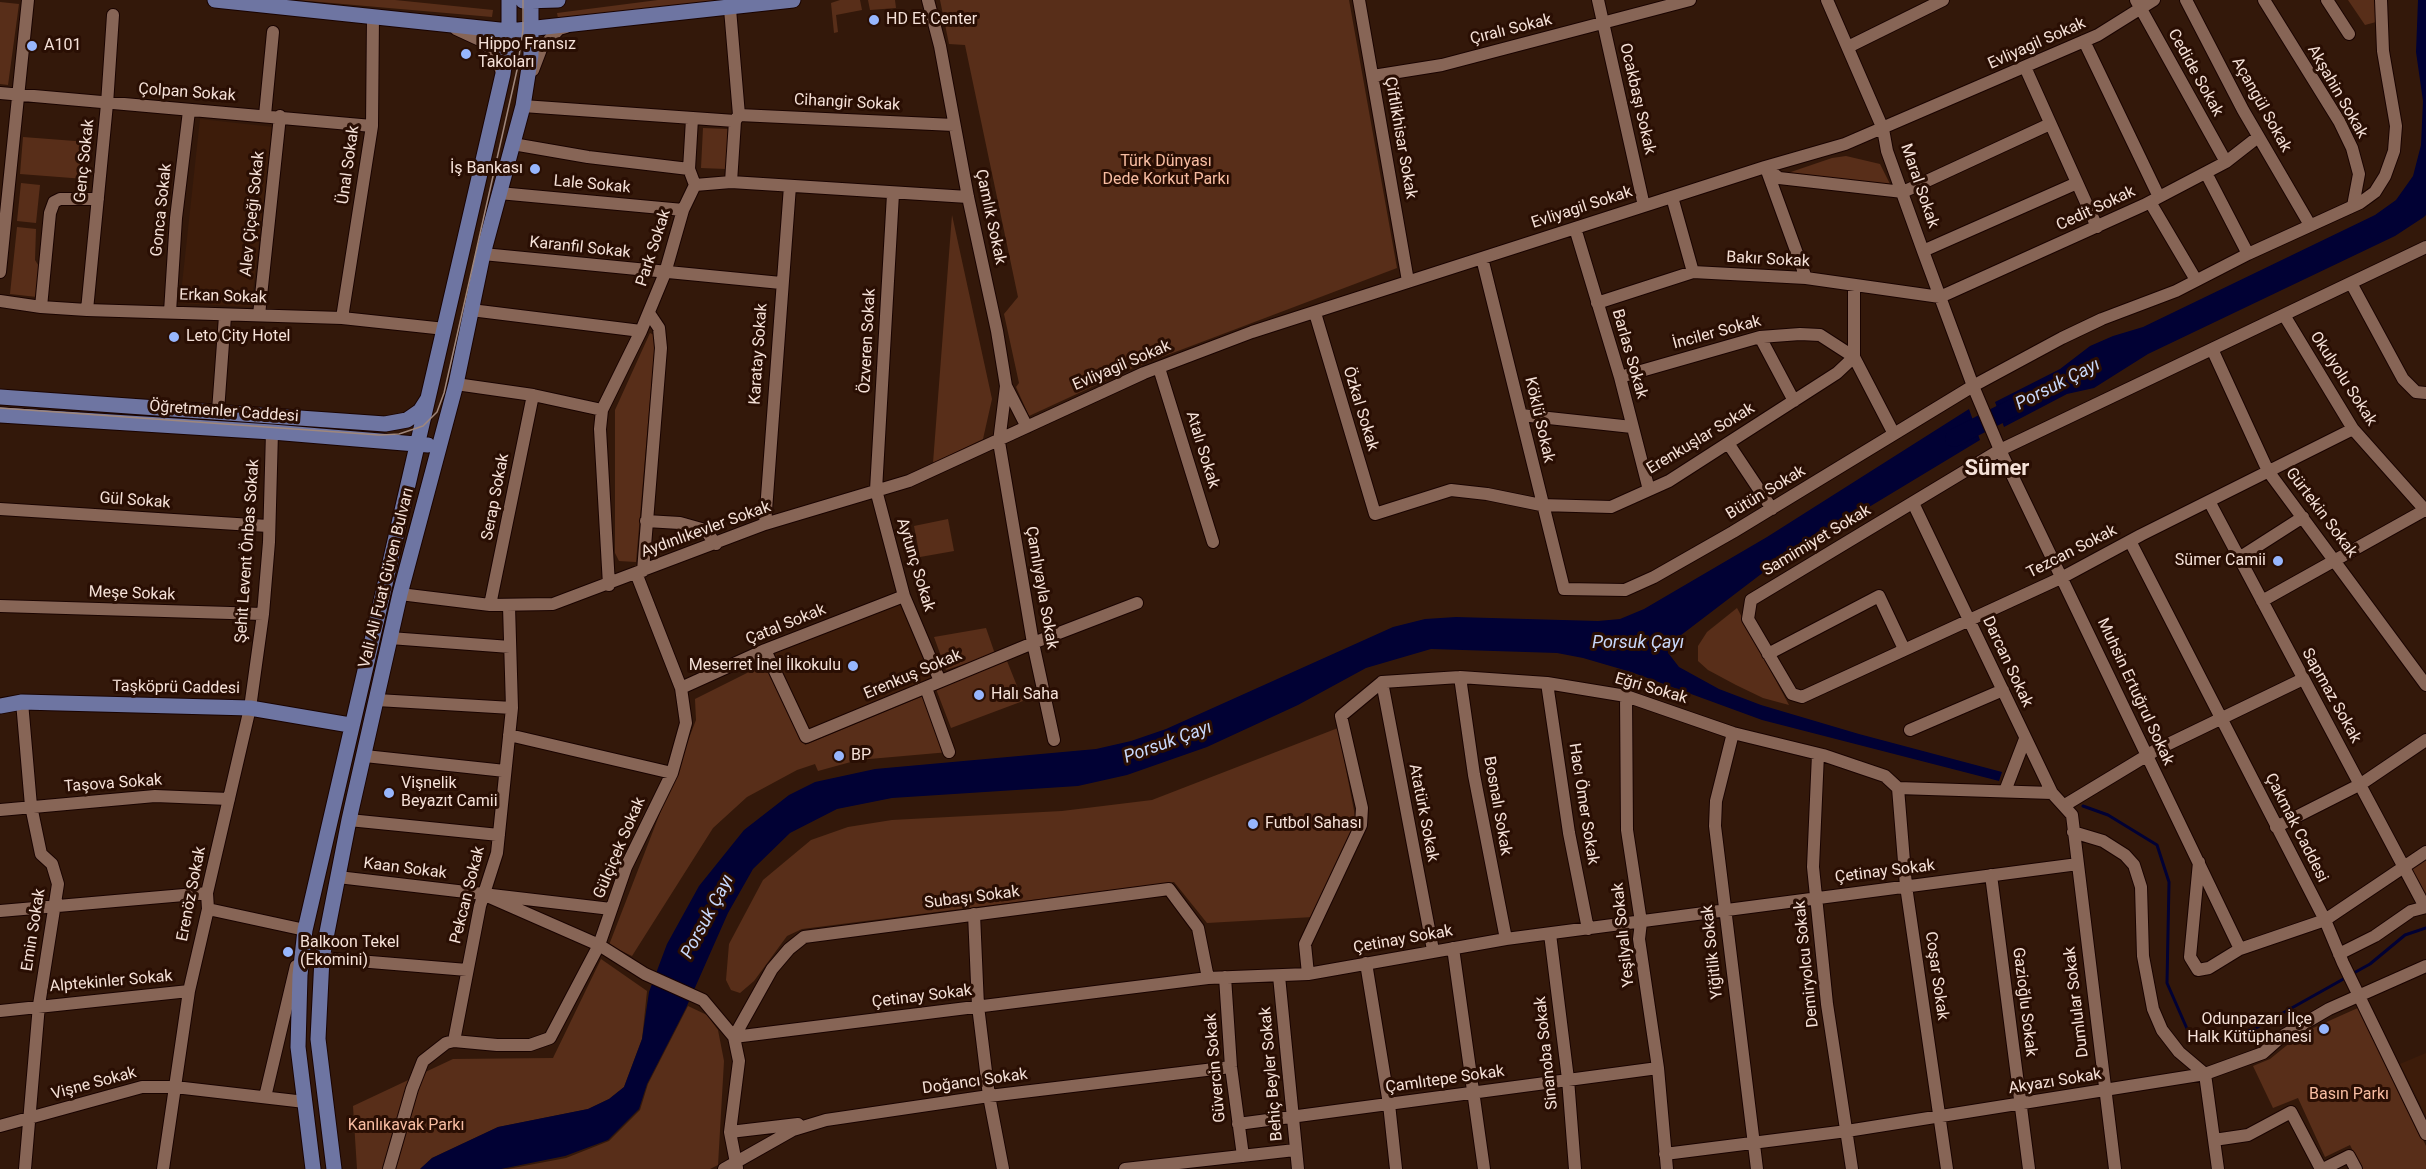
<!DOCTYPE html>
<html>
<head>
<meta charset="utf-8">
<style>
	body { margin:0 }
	canvas { display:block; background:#33180a }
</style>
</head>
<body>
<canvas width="2426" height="1169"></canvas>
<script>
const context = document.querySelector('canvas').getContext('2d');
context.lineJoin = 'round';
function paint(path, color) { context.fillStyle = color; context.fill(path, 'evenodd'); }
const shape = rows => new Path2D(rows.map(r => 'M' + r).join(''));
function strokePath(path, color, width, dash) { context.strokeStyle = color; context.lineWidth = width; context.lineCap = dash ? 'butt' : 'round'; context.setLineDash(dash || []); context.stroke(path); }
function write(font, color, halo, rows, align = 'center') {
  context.font = font + ' Roboto,sans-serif'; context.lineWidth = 6; context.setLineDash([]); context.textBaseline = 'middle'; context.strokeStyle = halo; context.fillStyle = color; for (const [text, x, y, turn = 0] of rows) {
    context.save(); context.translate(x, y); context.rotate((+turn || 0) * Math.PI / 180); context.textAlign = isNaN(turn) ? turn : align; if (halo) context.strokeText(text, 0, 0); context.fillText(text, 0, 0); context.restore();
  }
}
paint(shape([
	[200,119,273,127,251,307,180,303],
	[904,596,940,681,806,737,765,650],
	[2426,1053,2426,1116,2400,1064]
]), '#3d1c0a');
paint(shape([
	[297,0,395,0,493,10,492,17],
	[658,0,738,0,558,18,557,13],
	[840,0,860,0,862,10,836,15,838,32,834,33,831,3],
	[868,0,895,0,896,8,870,10],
	[940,0,1349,0,1397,268,1133,368,1029,416,1016,387,1019,383,1004,314,1018,297,965,45,949,44],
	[2348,0,2377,0,2376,22,2365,25],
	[0,2,19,4,8,85,0,84],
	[703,128,728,129,726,169,701,168],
	[23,137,88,142,85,179,20,174],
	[1846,156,1880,164,1890,184,1788,173,1832,158],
	[21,183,40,185,36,223,17,221],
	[952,215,992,399,983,439,933,463],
	[17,227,36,229,35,260,40,268,37,297,10,294],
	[650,333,654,335,655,342,636,562,619,561,615,553,615,410],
	[948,519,954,551,920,557,914,526],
	[1737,608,1789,705,1763,698,1736,685,1708,670,1698,661,1698,646,1707,632],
	[986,628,995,654,946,670,934,637],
	[1007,661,1023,701,951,728,936,689],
	[767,663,805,745,928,694,949,752,858,760,818,771,815,764,797,770,747,797,713,828,632,956,609,945,696,720,695,699],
	[1338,728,1356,821,1313,917,1207,923,1174,882,802,929,787,936,754,981,740,993,731,990,726,980,729,944,763,880,811,840,848,827,892,820,1062,811,1152,800],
	[2426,851,2426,907,2404,865],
	[601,959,647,991,642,1039,624,1087,609,1099,588,1109,498,1127,432,1158,420,1169,357,1169,353,1106,453,1059,553,1058],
	[688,1006,707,1015,718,1030,724,1061,718,1165,710,1169,508,1169,566,1158,609,1141,640,1110,648,1084],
	[2360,1007,2426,1146,2426,1169,2362,1169,2350,1145,2325,1157,2298,1098,2273,1108,2253,1066,2270,1059,2302,1033]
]), '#582e19');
paint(shape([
	[2418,0,2426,0,2426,215,2424,217,2395,236,2148,354,2094,388,2067,394,2004,427,1995,402,2060,369,2090,346,2113,336,2143,327,2375,215,2396,200,2413,176,2421,145,2423,101,2416,52],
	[1969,409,1980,440,1773,565,1672,642,1669,654,1679,667,1719,689,1761,705,1859,734,2002,772,1999,781,1762,720,1631,672,1583,658,1557,653,1431,649,1366,668,1298,705,1207,747,1127,775,1078,786,892,798,837,809,790,833,753,869,728,913,686,1008,647,1084,639,1109,608,1140,565,1156,501,1169,420,1169,432,1158,498,1127,588,1109,609,1099,624,1087,642,1039,649,992,667,944,699,886,744,830,789,795,815,782,875,769,1096,749,1131,741,1166,729,1393,627,1425,619,1456,617,1598,621,1620,619,1644,609,1767,537]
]), '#010134');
strokePath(shape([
	[2083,806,2108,815,2157,845,2169,882,2167,983,2188,1031,2222,1040,2256,1028,2347,977],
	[2352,974,2370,964,2405,935,2426,928]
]), '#010134', 3);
strokePath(shape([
	[1954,438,2020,404]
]), '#010134', 18);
const minor = shape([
	[928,0,940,46,968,197,997,331,1006,386,999,442,1033,643,1054,740],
	[1359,0,1408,281],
	[1598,0,1644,206],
	[1827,0,1883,129,1887,151,1923,251,1973,386,2000,450,2240,949],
	[2136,0,2226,162],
	[2186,0,2243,110,2310,225],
	[2264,0,2339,121,2352,148,2359,174,2353,206],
	[2327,0,2349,34],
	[730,9,739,115,735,121,731,182],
	[456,29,482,41,492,50,503,74],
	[2084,41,2159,197],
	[1848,47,1943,0],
	[2025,67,2097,227],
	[533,70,541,49,559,29,566,27],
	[1373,76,1442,65,1690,0],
	[0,93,372,126],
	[523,106,735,121],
	[265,115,273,32],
	[739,115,954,125],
	[513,144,588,157,689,169,695,185],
	[1765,167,1779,178,1903,192],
	[1766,168,1806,278],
	[689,169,692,119],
	[2206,173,2248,254],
	[1903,192,2050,124],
	[499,193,683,210],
	[893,194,876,490,904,596,940,681],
	[1672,197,1693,272],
	[2150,202,2196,280],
	[1575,228,1620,377,1649,490],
	[1923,251,2077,183],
	[483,254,781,283],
	[1482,258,1564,589,1625,590,1654,577,1733,532,1973,386,2062,338,2102,319,2176,291,2248,254,2360,203,2375,192,2385,176,2394,151,2396,126,2383,51,2381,0],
	[0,272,28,0],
	[2351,283,2403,379,2416,392,2426,393],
	[1854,285,1854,357,1894,434],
	[0,301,41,307,87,310,342,318,445,329],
	[1597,303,1693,272,1806,278,1940,297,2144,205,2226,162,2258,137],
	[41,307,50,213,54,202,60,199,98,199],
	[87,310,107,104,113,15],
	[471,310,641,331],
	[170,312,176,218,189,111],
	[1315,313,1375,514,1451,490,1487,494,1541,505,1611,507,1669,481,1837,373,1854,357],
	[259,315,280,116],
	[2284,315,2353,429,2426,511],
	[342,318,372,126,373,16],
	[1760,337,1794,401],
	[2212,349,2268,471,2426,685],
	[1159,368,1213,542],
	[1620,377,1760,337,1800,334,1820,335,1854,357],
	[456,384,533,395,602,410],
	[1006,386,1027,427],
	[218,411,225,316],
	[1521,415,1632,427],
	[2353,429,2141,535,2063,577,1802,697,1792,694,1748,619,1751,600,2000,450,2426,247],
	[1728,443,1772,509],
	[2209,501,2425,907],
	[1913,503,2052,793,2072,815,2115,1169],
	[0,509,268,526],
	[646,521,680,523,705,530,716,544],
	[765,524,790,186],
	[2130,541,2325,920,2343,963,2426,1134],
	[2239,558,2303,517],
	[643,571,661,348,659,328,649,313],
	[609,585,600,429,602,410,641,331,665,273,683,210,695,185,731,182,968,197],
	[400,594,490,605,553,604,765,524,909,481,1144,373,1252,332,1765,167,1845,144,2098,35,2154,0],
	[2262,601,2425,510],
	[490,605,533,395],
	[0,606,263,614],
	[390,638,510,647],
	[765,650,806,737,1033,643,1137,603],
	[1768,654,1879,596,1904,649],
	[1460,677,1474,775,1506,939],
	[1382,682,1460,677,1547,683,1626,696,1733,733,1823,755,1885,776,1898,788],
	[1382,682,1433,950],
	[1547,683,1569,833,1588,929],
	[681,688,765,650,904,596],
	[926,688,949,752],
	[1626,696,1627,830,1641,922,1639,939,1658,1068,1667,1169],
	[377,700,512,708],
	[22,702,31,806,41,854,52,864,58,884,39,1005,25,1169],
	[1910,730,2003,690],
	[1733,733,1716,801,1715,826,1757,1169],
	[509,735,672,773],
	[1818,754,1813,867,1827,1004,1852,1169],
	[365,756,505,771],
	[1898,788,1906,886,1947,1169],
	[1898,788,2052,793],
	[2005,791,2025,739],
	[2065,805,2156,750,2303,679],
	[0,810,155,796,229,799],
	[349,820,499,835],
	[2276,827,2361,784,2426,740],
	[2073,832,2103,841,2125,855,2134,865,2141,887,2143,956,2153,1009,2162,1030,2179,1052,2205,1074],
	[2199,862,2190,957,2198,970,2209,968,2240,949,2325,920,2426,852],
	[1991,875,2029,1169],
	[338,877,611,909],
	[485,895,599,945,645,974,703,1000,734,1037,739,1061,730,1132,737,1168],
	[208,909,305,930,303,938],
	[0,911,207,893],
	[974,914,978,1006,989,1096,1003,1169],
	[1550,934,1568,1079,1575,1169],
	[1453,948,1484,1169],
	[2339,954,2375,936,2411,911,2426,907],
	[322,958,467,970],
	[1366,963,1389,1104,1396,1169],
	[1308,974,1305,944,1361,825,1362,808,1341,716,1382,682],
	[1279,976,1298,1169],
	[1225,977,1231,1067,1243,1156],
	[0,1011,189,991],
	[734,1037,1208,978,1308,974,1506,939,2078,864],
	[734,1037,772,969,789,949,804,937,1169,889,1198,928,1208,978],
	[454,1041,497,1045,530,1045,550,1038,599,945,626,867,672,773,686,723,681,688,636,573],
	[2205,1074,2218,1169],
	[265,1097,296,966],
	[1238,1124,1658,1068],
	[0,1126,142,1087,175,1087,305,1102],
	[730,1132,798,1124],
	[2214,1140,2248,1135,2291,1112,2321,1169],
	[1665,1154,1847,1131,2205,1074,2263,1053,2281,1037,2329,1009,2426,966],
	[163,1169,189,991,208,909,207,893,250,708,263,614,269,542,272,432],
	[389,1169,412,1089,423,1061,446,1043,454,1041,480,906,497,853,512,708,509,606],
	[724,1169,793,1130,826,1120,989,1096,1231,1067],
	[1125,1169,1295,1150],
	[2323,1169,2349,1156,2356,1169]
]);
const major = shape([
	[215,0,509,31,793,0],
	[523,1,558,0],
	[0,397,385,424,407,420,420,411,427,400],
	[0,415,272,432,428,445],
	[0,706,22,702,250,708,350,725],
	[313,1169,298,1047,300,975,305,930,503,74,509,31,509,0],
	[334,1169,318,1039,322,958,349,820,400,594,456,384,483,254,523,106,531,55,531,0]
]);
strokePath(minor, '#190300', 14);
strokePath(major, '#190300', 17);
strokePath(minor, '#876556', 12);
strokePath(major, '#6e75a2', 15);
strokePath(shape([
	[0,408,379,435,399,434,423,426,437,412,444,393,517,70,523,30,523,0]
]), '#9f877c', 1.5);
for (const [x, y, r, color] of [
	[874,20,6,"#97b6fd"],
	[32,46,6,"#97b6fd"],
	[466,54,6,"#97b6fd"],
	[535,169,6,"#97b6fd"],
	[174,337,6,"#97b6fd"],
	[2278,561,6,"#97b6fd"],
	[853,666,6,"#97b6fd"],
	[979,695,6,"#97b6fd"],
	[839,756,6,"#97b6fd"],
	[389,793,6,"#97b6fd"],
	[1253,824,6,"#97b6fd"],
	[288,952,6,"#97b6fd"],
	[2324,1029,6,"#97b6fd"]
]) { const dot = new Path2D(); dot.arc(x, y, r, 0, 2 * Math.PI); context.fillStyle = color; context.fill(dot); strokePath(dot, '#290e03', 2); }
write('16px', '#f5e1d8', '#290e03', [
	["HD Et Center",886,20],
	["Hippo Fransız",478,45],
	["Takoları",478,63],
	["A101",44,46],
	["İş Bankası",523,169,"right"],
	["Leto City Hotel",186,337],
	["Sümer Camii",2266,561,"right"],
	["Meserret İnel İlkokulu",841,666,"right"],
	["Halı Saha",991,695],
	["BP",851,756],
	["Vişnelik",401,784],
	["Beyazıt Camii",401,802],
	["Futbol Sahası",1265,824],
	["Balkoon Tekel",300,943],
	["(Ekomini)",300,961],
	["Odunpazarı İlçe",2312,1020,"right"],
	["Halk Kütüphanesi",2312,1038,"right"]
], 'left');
write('16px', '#f5e1d8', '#290e03', [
	["Çıralı Sokak",1511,30,-14],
	["Evliyagil Sokak",2037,44,-24],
	["Cedide Sokak",2195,73,61],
	["Akşahin Sokak",2337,92,60],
	["Çolpan Sokak",187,93,4],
	["Ocakbaşı Sokak",1637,99,77],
	["Cihangir Sokak",847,103,3],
	["Açangül Sokak",2261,105,61],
	["Çiftlikhisar Sokak",1400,138,80],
	["Genç Sokak",85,161,-84],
	["Ünal Sokak",349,165,-82],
	["Lale Sokak",592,185,5],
	["Maral Sokak",1919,186,71],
	["Evliyagil Sokak",1582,208,-18],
	["Cedit Sokak",2096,209,-25],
	["Gonca Sokak",162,210,-84],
	["Alev Çiçeği Sokak",253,214,-84],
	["Çamlık Sokak",990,217,78],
	["Karanfil Sokak",580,248,6],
	["Park Sokak",654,248,-72],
	["Bakır Sokak",1768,260,3],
	["Erkan Sokak",223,297,2],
	["İnciler Sokak",1717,333,-15],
	["Özveren Sokak",868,341,-87],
	["Karatay Sokak",759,354,-86],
	["Barlas Sokak",1629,354,74],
	["Evliyagil Sokak",1122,366,-23],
	["Okulyolu Sokak",2343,379,57],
	["Özkal Sokak",1360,409,73],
	["Öğretmenler Caddesi",224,412,4],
	["Köklü Sokak",1539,420,77],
	["Erenkuşlar Sokak",1701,439,-31],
	["Atalı Sokak",1202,450,73],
	["Bütün Sokak",1766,493,-31],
	["Serap Sokak",496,497,-79],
	["Gül Sokak",135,501,4],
	["Gürtekin Sokak",2321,513,53],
	["Aydınlıkevler Sokak",706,530,-20],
	["Samimiyet Sokak",1817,541,-31],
	["Şehit Levent Önbas Sokak",248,551,-86],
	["Tezcan Sokak",2072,552,-27],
	["Aytunç Sokak",915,565,73],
	["Vali Ali Fuat Güven Bulvarı",387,578,-76],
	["Çamlıyayla Sokak",1041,588,80],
	["Meşe Sokak",132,594,2],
	["Çatal Sokak",786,625,-22],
	["Darcan Sokak",2007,662,65],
	["Erenkuş Sokak",913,675,-23],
	["Taşköprü Caddesi",176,688,1],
	["Eğri Sokak",1651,689,16],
	["Muhsin Ertuğrul Sokak",2135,692,65],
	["Sapmaz Sokak",2331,696,61],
	["Taşova Sokak",113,784,-4],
	["Hacı Ömer Sokak",1583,804,81],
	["Bosnalı Sokak",1497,806,80],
	["Atatürk Sokak",1423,813,79],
	["Çakmak Caddesi",2296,828,63],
	["Gülçiçek Sokak",620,848,-67],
	["Kaan Sokak",405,869,7],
	["Çetinay Sokak",1885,872,-7],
	["Erenöz Sokak",192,894,-79],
	["Pekcan Sokak",468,895,-76],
	["Subaşı Sokak",972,898,-7],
	["Emin Sokak",34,930,-81],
	["Yeşilyalı Sokak",1624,935,-96],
	["Çetinay Sokak",1403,940,-10],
	["Yiğitlik Sokak",1713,952,-96],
	["Demiryolcu Sokak",1807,964,-96],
	["Coşar Sokak",1936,976,82],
	["Alptekinler Sokak",111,982,-5],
	["Çetinay Sokak",922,997,-7],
	["Gazioğlu Sokak",2024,1002,83],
	["Dumlular Sokak",2077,1002,-97],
	["Sinanoba Sokak",1547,1053,-96],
	["Güvercin Sokak",1216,1068,-95],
	["Behiç Beyler Sokak",1272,1074,-95],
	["Çamlıtepe Sokak",1445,1080,-8],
	["Doğancı Sokak",975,1082,-8],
	["Akyazı Sokak",2055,1082,-9],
	["Vişne Sokak",94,1084,-15]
]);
write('16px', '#f8bda2', '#290e03', [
	["Türk Dünyası",1166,162],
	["Dede Korkut Parkı",1166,180],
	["Basın Parkı",2349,1095],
	["Kanlıkavak Parkı",406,1126]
]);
write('italic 18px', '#c8d8fb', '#290e03', [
	["Porsuk Çayı",2058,385,-27],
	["Porsuk Çayı",1638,643],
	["Porsuk Çayı",1168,743,-20],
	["Porsuk Çayı",708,917,-62]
]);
write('bold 22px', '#f5e1d8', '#290e03', [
	["Sümer",1997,469]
]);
</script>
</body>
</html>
